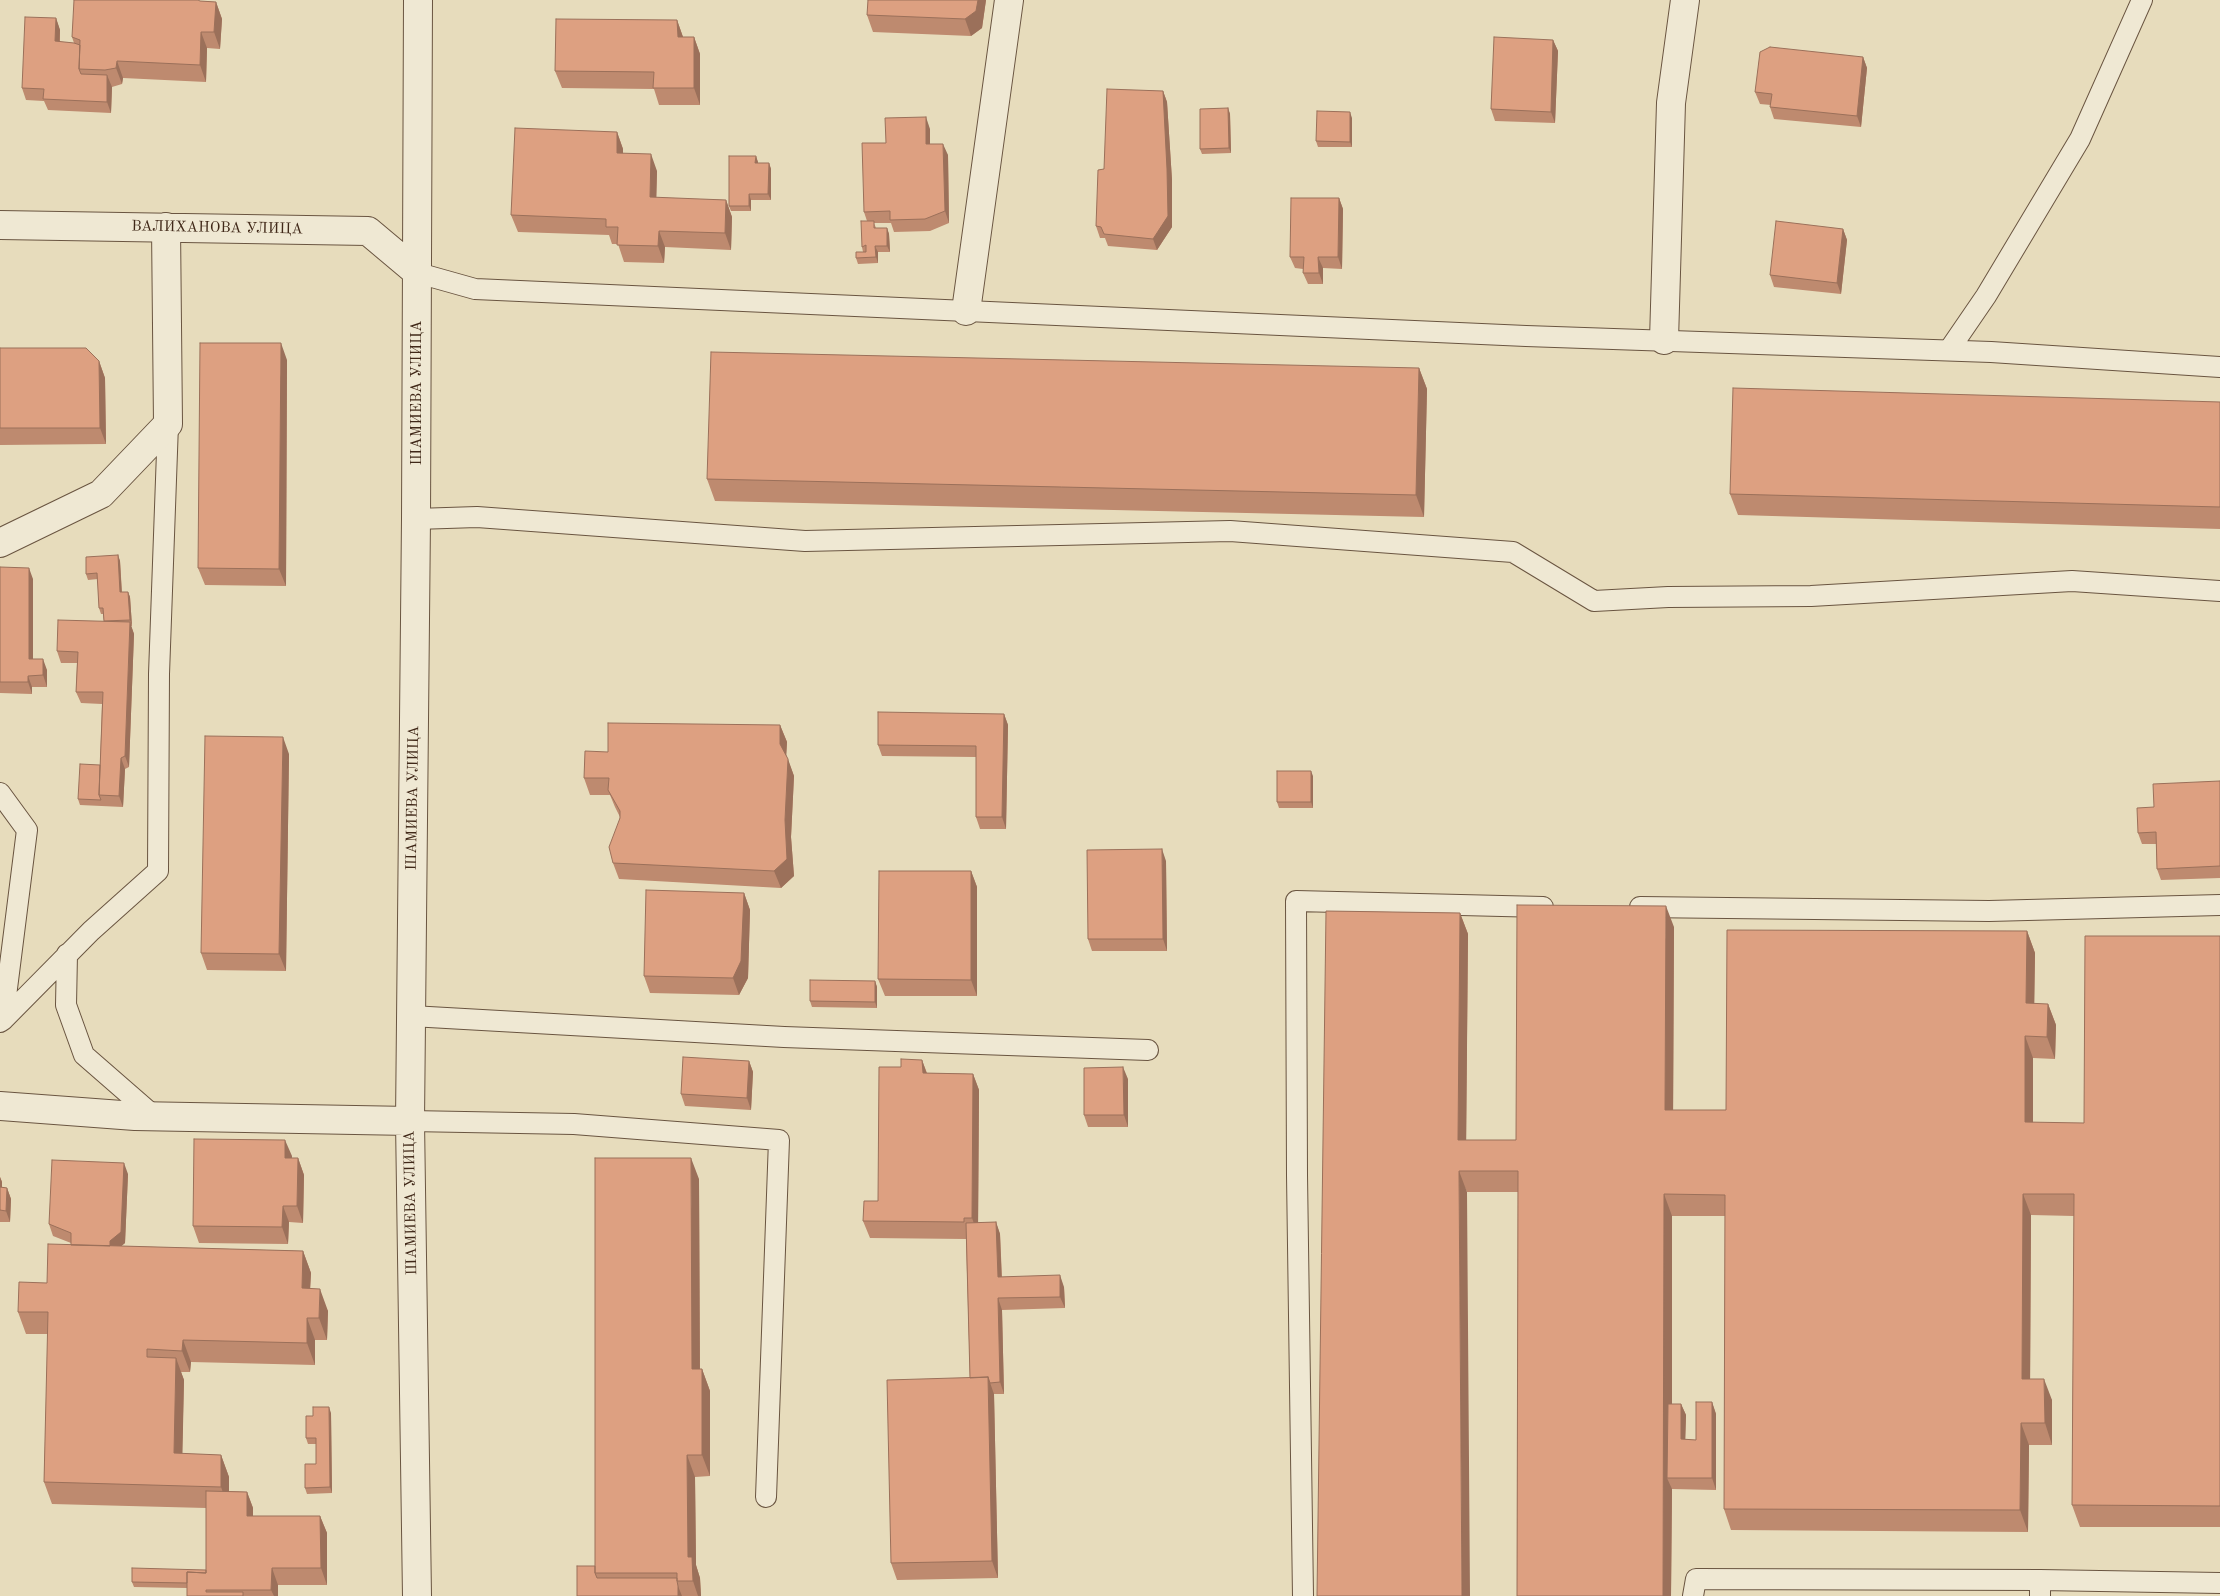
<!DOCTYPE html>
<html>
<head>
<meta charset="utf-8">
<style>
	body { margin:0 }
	canvas { display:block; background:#e7dcbc }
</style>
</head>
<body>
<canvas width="2220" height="1596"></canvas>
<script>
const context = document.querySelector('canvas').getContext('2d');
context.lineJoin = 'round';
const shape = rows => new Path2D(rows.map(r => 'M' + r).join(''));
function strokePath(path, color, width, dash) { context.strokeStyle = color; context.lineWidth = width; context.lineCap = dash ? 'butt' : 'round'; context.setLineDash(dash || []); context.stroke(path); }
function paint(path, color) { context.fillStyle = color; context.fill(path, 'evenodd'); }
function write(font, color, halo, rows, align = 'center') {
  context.font = font + ' "Old Standard TT",serif'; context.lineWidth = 4.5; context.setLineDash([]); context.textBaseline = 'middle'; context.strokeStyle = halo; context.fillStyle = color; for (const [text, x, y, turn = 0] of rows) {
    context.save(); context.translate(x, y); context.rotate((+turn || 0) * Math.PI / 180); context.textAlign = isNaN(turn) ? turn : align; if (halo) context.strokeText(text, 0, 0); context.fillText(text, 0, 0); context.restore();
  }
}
const lane = shape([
	[418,273,475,289,1526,336,1991,352,2220,367],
	[1949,350,1986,296,2080,139,2142,0],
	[416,519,477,517,805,541,1230,531,1513,552,1594,601,1668,597,1811,596,2072,581,2220,591],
	[0,793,27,830,3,1020,0,1022],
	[1640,907,1989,911,2220,905],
	[67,954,66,1005,84,1055,154,1116],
	[411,1016,784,1037,1148,1050],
	[3,1020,91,931,158,871,159,674,168,424],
	[410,1121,574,1124,779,1140,766,1497],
	[1303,1596,1297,1175,1296,901,1543,907],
	[1693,1596,1696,1579,2040,1580],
	[2040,1596,2040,1580,2220,1583]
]);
const street = shape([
	[0,225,368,231,418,273],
	[966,311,1009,0],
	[1664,340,1671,103,1685,0],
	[0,543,101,494,168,424,166,227],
	[0,1106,135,1116,410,1121],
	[417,1596,410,1121,416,519,418,0]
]);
strokePath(lane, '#6a5541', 22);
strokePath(street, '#6a5541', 30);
strokePath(lane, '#efe8d3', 20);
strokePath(street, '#efe8d3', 28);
paint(shape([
	[986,0,982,28,971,36,873,32,867,15],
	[200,1,216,2,222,19,220,49,207,48,206,82,123,78,122,84,112,87,111,113,48,110,44,101,26,100,22,88,56,18,60,30,60,42,74,43,72,37],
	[677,20,683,37,694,37,700,54,700,105,659,105,654,89,562,88,555,71],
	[1553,40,1558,51,1555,123,1495,121,1491,109],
	[1863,57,1867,68,1861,127,1774,119,1770,107,1771,105,1760,104,1755,92],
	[1163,91,1167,102,1172,180,1172,227,1157,250,1108,246,1105,238,1100,238,1096,226,1104,169],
	[1228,108,1230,114,1231,153,1202,154,1200,149],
	[1352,118,1352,147,1318,147,1316,141],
	[930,129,930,144,948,155,949,223,930,231,894,232,891,223,874,223,876,228,887,228,889,234,890,252,878,252,878,263,858,264,856,258,863,252,862,247,867,221,864,212,886,143],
	[617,132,623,149,623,153,657,171,656,198,726,200,732,217,731,250,665,247,664,263,624,262,618,244,612,244,609,235,518,232,511,215],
	[756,156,758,163,769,163,771,169,771,200,751,200,751,211,731,211,729,206],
	[1339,198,1343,209,1342,269,1323,268,1323,284,1308,284,1303,273,1303,269,1295,268,1290,257],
	[1843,229,1847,240,1841,294,1774,287,1770,275],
	[0,348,99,361,105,378,106,444,0,445],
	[287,360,286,586,205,585,198,568],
	[1419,368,1427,389,1424,517,715,501,707,479],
	[2220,402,2220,529,1738,515,1730,494],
	[118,555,120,561,122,592,128,592,130,597,132,626,131,626,134,634,129,767,125,769,123,807,80,805,78,799,100,765,102,704,81,703,76,692,77,663,61,663,57,651,104,621,103,614,101,614,99,608,98,579,88,580,86,574],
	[0,567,33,579,33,659,47,670,47,687,32,687,32,694,0,693],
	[1004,714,1008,725,1006,829,980,829,976,817,976,757,882,756,878,745],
	[780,725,787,742,786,755,794,776,791,837,794,876,781,888,619,879,613,863,620,817,615,807,610,795,590,795,584,778,608,752],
	[289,754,286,971,207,970,201,953],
	[1313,776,1313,808,1279,808,1277,802],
	[2220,781,2220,878,2161,880,2157,869,2156,844,2142,844,2138,833,2154,807],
	[1166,861,1167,951,1092,951,1088,939],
	[971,871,977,887,977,996,885,996,878,979],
	[744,893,750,910,748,978,739,995,650,993,644,976],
	[1326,911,1460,913,1468,934,1466,1140,1516,1140,1674,927,1673,1110,1726,1110,2027,931,2035,953,2034,1004,2048,1004,2056,1025,2055,1059,2033,1058,2033,1123,2084,1123,2220,936,2220,1527,2080,1527,2072,1505,2074,1216,2031,1215,2030,1379,2052,1400,2052,1445,2029,1445,2028,1532,1731,1530,1724,1509,1725,1216,1672,1216,1672,1404,1681,1404,1686,1415,1685,1439,1696,1440,1712,1402,1716,1414,1716,1490,1672,1489,1671,1596,1517,1596,1518,1192,1467,1192],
	[875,981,877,987,877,1008,812,1007,810,1001],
	[922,1060,927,1073,973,1074,979,1090,978,1223,996,1222,1000,1234,1002,1277,1064,1287,1065,1308,1002,1310,1004,1394,994,1394,998,1578,897,1580,891,1563,970,1378,966,1239,870,1238,863,1221,878,1201,901,1067],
	[749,1061,753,1072,751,1110,685,1106,681,1094],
	[1128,1079,1128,1127,1088,1127,1084,1115],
	[292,1156,291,1158,298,1158,304,1175,303,1223,289,1222,288,1244,199,1243,193,1226],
	[128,1174,125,1243,121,1246,303,1251,311,1273,310,1289,328,1311,327,1340,315,1340,315,1365,191,1362,190,1372,181,1372,184,1380,182,1454,221,1455,229,1477,229,1491,247,1492,253,1508,253,1516,320,1516,327,1533,327,1585,278,1585,278,1596,187,1596,187,1588,134,1587,132,1582,206,1570,206,1508,52,1504,44,1482,48,1334,26,1334,18,1312,47,1283,71,1245,71,1243,53,1236,49,1224],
	[0,1177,2,1182,2,1187,7,1188,11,1199,10,1222,0,1222],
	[699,1179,700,1369,702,1369,710,1391,710,1476,695,1477,696,1565,700,1578,701,1596,577,1596,595,1566],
	[331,1413,332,1493,307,1494,305,1488,316,1464,316,1444,308,1444,306,1438,313,1416]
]), '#be8a6f');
paint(shape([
	[978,0,986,0,982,28,971,36,965,19],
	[216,2,222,19,220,49,214,32],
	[56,18,60,30,59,53,55,41],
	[677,20,683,37,678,37],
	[201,32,207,48,206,82,200,65],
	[694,37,700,54,700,105,694,88],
	[1553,40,1558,51,1555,123,1551,112],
	[1863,57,1867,68,1861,127,1857,116],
	[117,61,123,78,122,84,116,68],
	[107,75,112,87,111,113,107,102],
	[1163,91,1167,102,1172,180,1172,227,1157,250,1153,239],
	[1228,108,1230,114,1231,153,1229,148],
	[1350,112,1352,118,1352,147,1350,142],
	[926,117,930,129,930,156,926,144],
	[617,132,623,149,623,170,617,153],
	[943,144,948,155,949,223,945,211],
	[651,154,657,171,656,214,650,197],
	[756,156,758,162,757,169,755,163],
	[769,163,771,169,771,200,768,194],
	[749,194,751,200,751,211,749,206],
	[1339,198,1343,209,1342,269,1338,257],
	[726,200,732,217,731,250,725,233],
	[887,228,889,234,890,252,887,246],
	[1843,229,1847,240,1841,294,1837,283],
	[659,231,665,247,664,263,658,246],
	[875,246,878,252,878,263,876,257],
	[1318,257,1323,268,1323,284,1319,273],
	[281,343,287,360,286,586,279,569],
	[99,361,105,378,106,444,100,428],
	[1419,368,1427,389,1424,517,1416,495],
	[118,555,120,561,122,598,120,592],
	[29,568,33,579,33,670,29,659],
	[128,592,130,597,132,626,130,620],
	[130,622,134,634,129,767,125,756],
	[43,659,47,670,47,687,43,675],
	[28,676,32,687,32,694,28,682],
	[1004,714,1008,725,1006,829,1002,817],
	[780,725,787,742,786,761,780,744],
	[283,737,289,754,286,971,279,954],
	[121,758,125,769,123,807,119,796],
	[788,759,794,776,791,837,794,876,781,888,774,871,785,820],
	[1311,771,1313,776,1313,808,1311,802],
	[1162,849,1166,861,1167,951,1163,939],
	[971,871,977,887,977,996,971,980],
	[744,893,750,910,748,978,739,995,733,978],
	[1666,906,1674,927,1673,1132,1665,1110],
	[1460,913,1468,934,1466,1161,1458,1140],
	[2027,931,2035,953,2034,1025,2026,1003],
	[875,981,877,987,877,1008,875,1002],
	[2048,1004,2056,1025,2055,1059,2047,1037],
	[2025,1036,2033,1058,2033,1144,2025,1122],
	[922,1060,928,1077,923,1073],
	[749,1061,753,1072,751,1110,747,1098],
	[1123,1067,1128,1079,1128,1127,1124,1115],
	[973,1074,979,1090,978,1235,972,1218],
	[285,1140,292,1156,291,1175,285,1158],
	[298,1158,304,1175,303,1223,297,1206],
	[691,1158,699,1179,700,1391,692,1369],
	[124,1163,128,1174,125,1243,110,1256,110,1241],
	[1459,1171,1467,1192,1470,1596,1462,1596],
	[0,1177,2,1182,2,1199,0,1194],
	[7,1188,11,1199,10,1222,6,1211],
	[1664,1194,1672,1216,1672,1478,1667,1478,1672,1489,1671,1596,1663,1596],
	[2023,1194,2031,1215,2030,1400,2022,1379],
	[283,1206,289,1222,288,1244,282,1227],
	[996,1222,1000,1234,1002,1288,998,1277],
	[303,1251,311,1273,309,1310,302,1288],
	[1060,1275,1064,1287,1065,1308,1060,1297],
	[320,1289,328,1311,327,1340,319,1318],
	[998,1298,1002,1310,1004,1394,1000,1382],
	[307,1318,315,1340,315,1365,307,1343],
	[183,1340,191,1362,190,1372,182,1351],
	[176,1358,184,1380,182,1475,174,1453],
	[702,1369,710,1391,710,1476,702,1455],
	[988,1377,994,1394,998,1578,992,1561],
	[2044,1379,2052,1400,2052,1445,2045,1423],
	[1712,1402,1716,1414,1716,1490,1712,1478],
	[1681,1404,1686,1415,1685,1451,1681,1439],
	[329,1407,331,1413,332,1493,330,1487],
	[2021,1423,2029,1445,2028,1532,2020,1510],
	[221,1455,229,1477,229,1509,221,1487],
	[687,1455,695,1477,696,1565,700,1578,701,1596,698,1596,693,1581,688,1557],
	[247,1492,253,1508,253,1533,247,1516],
	[320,1516,327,1533,327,1585,321,1568],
	[272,1568,278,1585,278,1596,274,1596,271,1590],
	[678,1586,682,1596,678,1596]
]), '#9b705a');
const building = shape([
	[74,0,198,0,200,1,216,2,214,32,201,32,200,65,117,61,116,68,105,70,79,69,80,40,72,37,74,0],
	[868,0,978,0,976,11,965,19,867,15,868,0],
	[25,17,56,18,55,41,74,43,80,45,79,69,81,74,107,75,107,102,43,99,44,89,22,88,25,17],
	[556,19,677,20,678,37,694,37,694,88,653,88,654,72,555,71,556,19],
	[1494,37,1553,40,1551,112,1491,109,1494,37],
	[1770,47,1863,57,1857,116,1770,107,1772,94,1755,92,1760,52,1770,47],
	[1107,89,1163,91,1167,169,1168,216,1153,239,1104,234,1101,227,1096,226,1098,170,1104,169,1107,89],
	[1228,108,1229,148,1200,149,1200,109,1228,108],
	[1317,111,1350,112,1350,142,1316,141,1317,111],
	[926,117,926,144,943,144,945,211,925,219,890,220,890,211,864,212,862,143,886,143,885,118,926,117],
	[515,128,617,132,617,153,651,154,650,197,726,200,725,233,659,231,658,246,617,245,618,227,606,227,606,219,511,215,515,128],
	[729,156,756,156,755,163,769,163,768,194,749,194,749,206,729,206,729,156],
	[1291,198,1339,198,1338,257,1318,257,1319,273,1303,273,1304,257,1290,257,1291,198],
	[861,221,874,221,874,228,887,228,887,246,875,246,876,257,856,258,856,252,866,252,866,245,862,247,861,221],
	[1776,221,1843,229,1837,283,1770,275,1776,221],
	[200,343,281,343,279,569,198,568,200,343],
	[0,348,86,348,99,361,100,428,0,428,0,348],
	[711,352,1419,368,1416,495,707,479,711,352],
	[1733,388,2220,402,2220,507,1730,494,1733,388],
	[118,555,120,592,128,592,130,620,104,621,103,608,99,608,97,573,86,574,86,557,118,555],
	[0,567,29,568,29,659,43,659,43,675,28,676,28,682,0,682,0,567],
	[58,620,130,622,125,756,121,758,119,796,99,795,103,692,76,692,78,652,57,651,58,620],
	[878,712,1004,714,1002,817,976,817,976,746,878,745,878,712],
	[608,723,780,725,780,744,788,759,785,820,787,859,774,871,613,863,609,847,620,818,620,811,608,790,609,778,584,778,585,751,608,752,608,723],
	[205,736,283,737,279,954,201,953,205,736],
	[80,764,100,765,99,795,101,800,78,799,80,764],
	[1277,771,1311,771,1311,802,1277,802,1277,771],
	[2220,781,2220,866,2157,869,2156,832,2138,833,2137,808,2154,807,2153,784,2220,781],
	[1162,849,1163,939,1088,939,1087,850,1162,849],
	[879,871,971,871,971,980,878,979,879,871],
	[646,890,744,893,741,961,733,978,644,976,646,890],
	[1517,905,1666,906,1665,1110,1726,1110,1727,930,2027,931,2026,1003,2048,1004,2047,1037,2025,1036,2025,1122,2084,1123,2085,936,2220,936,2220,1506,2072,1505,2074,1194,2023,1194,2022,1379,2044,1379,2045,1423,2021,1423,2020,1510,1724,1509,1725,1195,1664,1194,1663,1596,1517,1596,1518,1171,1459,1171,1462,1596,1317,1596,1326,911,1460,913,1458,1140,1516,1140,1517,905],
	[810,980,875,981,875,1002,810,1001,810,980],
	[683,1057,749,1061,747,1098,681,1094,683,1057],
	[901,1059,922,1060,923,1073,973,1074,972,1218,964,1218,964,1222,863,1221,864,1201,878,1201,879,1067,901,1067,901,1059],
	[1123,1067,1124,1115,1084,1115,1084,1068,1123,1067],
	[194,1139,285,1140,285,1158,298,1158,297,1206,283,1206,282,1227,193,1226,194,1139],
	[595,1158,691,1158,692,1369,702,1369,702,1455,687,1455,688,1557,692,1557,693,1581,677,1581,677,1573,595,1573,595,1158],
	[52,1160,124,1163,121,1232,110,1241,110,1246,71,1245,71,1233,49,1224,52,1160],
	[0,1187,7,1188,6,1211,0,1210,0,1187],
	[996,1222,998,1277,1060,1275,1060,1297,998,1298,1000,1382,990,1383,988,1377,970,1378,966,1223,996,1222],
	[48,1244,303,1251,302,1288,320,1289,319,1318,307,1318,307,1343,183,1340,182,1351,147,1349,147,1357,176,1358,174,1453,221,1455,221,1487,44,1482,48,1312,18,1312,19,1282,47,1283,48,1244],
	[988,1377,992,1561,891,1563,887,1380,988,1377],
	[1696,1402,1712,1402,1712,1478,1667,1478,1668,1404,1681,1404,1681,1439,1696,1440,1696,1402],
	[313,1407,329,1407,330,1487,305,1488,305,1464,316,1464,316,1438,306,1438,306,1416,313,1416,313,1407],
	[206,1491,247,1492,247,1516,320,1516,321,1568,272,1568,271,1590,206,1590,206,1592,243,1592,243,1596,187,1596,187,1572,206,1573,206,1491],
	[577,1566,595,1566,595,1573,597,1578,677,1578,677,1581,678,1586,678,1596,577,1596,577,1566],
	[132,1568,206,1570,206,1573,187,1572,187,1583,132,1582,132,1568]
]);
paint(building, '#dda081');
strokePath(building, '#9b705a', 1);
write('15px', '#402818', '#efe8d3', [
	["ВАЛИХАНОВА УЛИЦА",217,228,1],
	["ШАМИЕВА УЛИЦА",417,393,-90],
	["ШАМИЕВА УЛИЦА",413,798,-89],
	["ШАМИЕВА УЛИЦА",411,1203,-91]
]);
</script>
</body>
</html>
